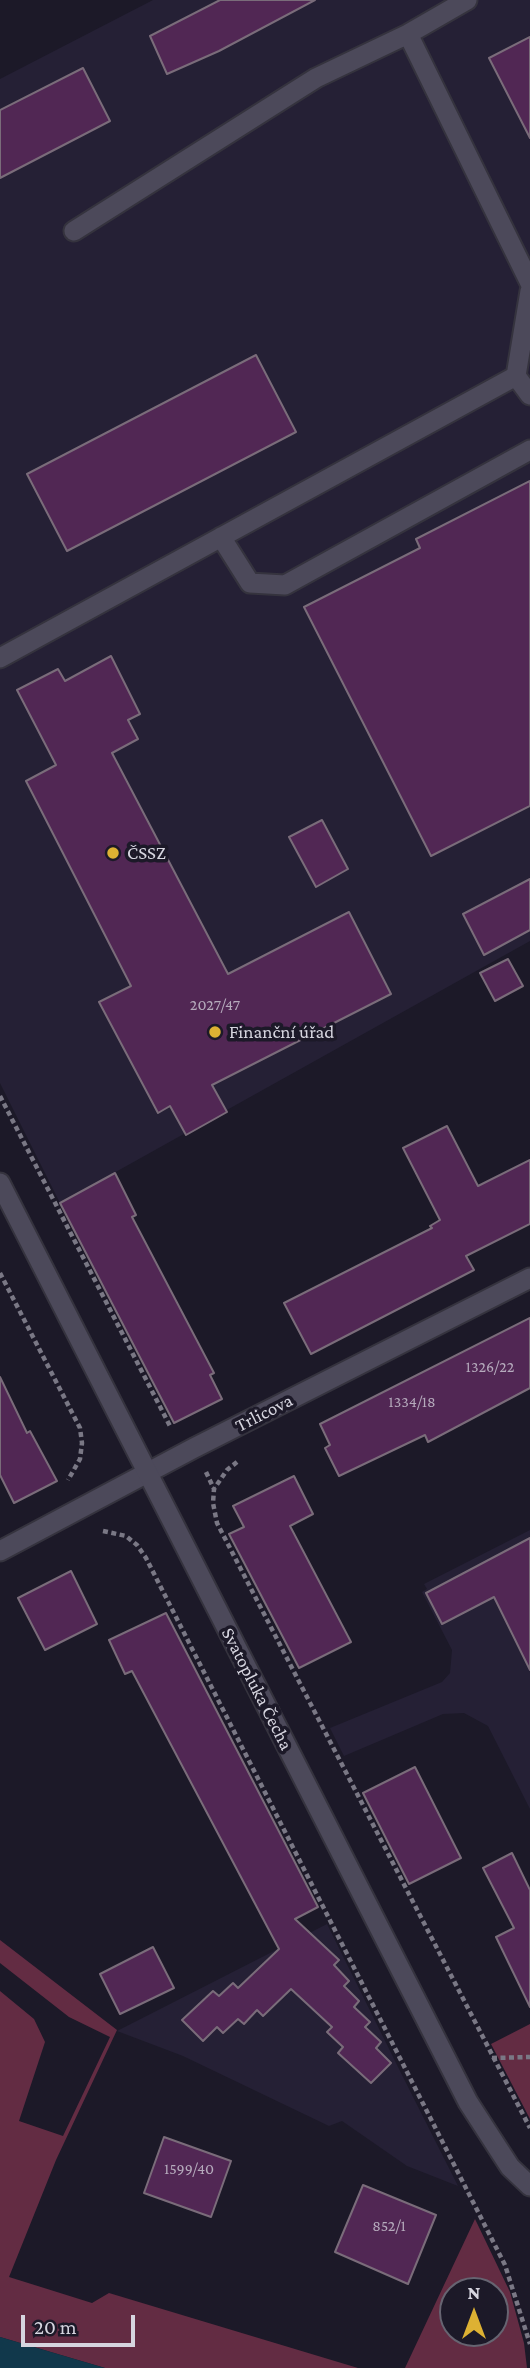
<!DOCTYPE html>
<html>
<head>
<meta charset="utf-8">
<style>
	body { margin:0 }
	#map { position:relative; width:530px; height:2368px; overflow:hidden; background:#1c1928; font-family:"Crimson Pro",serif }
	canvas { display:block }
	.north { position:absolute; left:439px; top:2277px; width:70px; height:70px; box-sizing:border-box; background:#1c1928; border:2px solid #666471; border-radius:50%; rotate:0deg; font-size:19px; font-weight:700; line-height:28px; text-align:center; color:#d6d5df }
	.north::after { content:''; display:block; margin:auto; width:24px; height:32px; background:#ddb133; clip-path:polygon(50% 0,100% 100%,50% 72%,0 100%) }
	.scale { position:absolute; left:21px; top:2315px; width:114px; height:32px; box-sizing:border-box; border:4px solid #d6d5df; border-top:0; padding-left:9px; font-size:21px; line-height:24px; white-space:nowrap; color:#d6d5df; -webkit-text-stroke:5px #1c1928; paint-order:stroke }
</style>
</head>
<body>
<div id="map">
<canvas width="530" height="2368"></canvas>
<div class="north">N</div>
<div class="scale">20 m</div>
</div>
<script>
const context = document.querySelector('canvas').getContext('2d');
context.lineJoin = 'round';
function paint(path, color) { context.fillStyle = color; context.fill(path, 'evenodd'); }
const shape = rows => new Path2D(rows.map(r => 'M' + r).join(''));
function strokePath(path, color, width, dash) { context.strokeStyle = color; context.lineWidth = width; context.lineCap = dash ? 'butt' : 'round'; context.setLineDash(dash || []); context.stroke(path); }
function write(font, color, halo, rows, align = 'center') {
  context.font = font + ' "Crimson Pro",serif'; context.lineWidth = 7; context.setLineDash([]); context.textBaseline = 'middle'; context.strokeStyle = halo; context.fillStyle = color; for (const [text, x, y, turn = 0] of rows) {
    context.save(); context.translate(x, y); context.rotate((+turn || 0) * Math.PI / 180); context.textAlign = isNaN(turn) ? turn : align; if (halo) context.strokeText(text, 0, 0); context.fillText(text, 0, 0); context.restore();
  }
}
paint(shape([
	[153,0,530,0,530,941,60,1203,0,1083,0,79],
	[530,1530,530,1809,488,1726,464,1713,443,1714,344,1756,330,1728,442,1682,450,1673,452,1650,422,1592,427,1589,424,1584],
	[327,1924,403,2077,458,2186,407,2166,342,2121,329,2126,183,2056,117,2031]
]), '#252035');
paint(shape([
	[0,1940,117,2030,56,2160,9,2277,92,2303,109,2293,358,2368,105,2368,0,2337,0,1991,34,2019,45,2042,19,2121,63,2136,110,2037,69,2017,0,1963],
	[530,2024,530,2119,491,2044],
	[475,2219,510,2292,524,2343,527,2368,405,2368],
	[453,2291,495,2291,495,2333,453,2333]
]), '#632c43');
paint(shape([
	[0,2337,105,2368,0,2368]
]), '#11384b');
const building = shape([
	[220,0,315,0,219,51,167,74,150,36,220,0],
	[530,37,530,138,489,58,530,37],
	[83,68,110,121,0,178,0,110,83,68],
	[256,355,296,432,67,551,27,474,256,355],
	[530,481,530,806,431,856,304,607,420,548,416,539,530,481],
	[111,656,140,714,128,720,138,739,112,753,228,974,349,912,391,994,212,1085,227,1112,186,1135,170,1106,158,1113,99,1002,131,986,26,781,56,765,17,690,58,669,65,681,111,656],
	[322,820,348,869,316,887,289,837,322,820],
	[530,879,530,930,484,955,463,914,530,879],
	[508,959,523,986,495,1001,480,973,508,959],
	[447,1126,478,1186,530,1160,530,1224,466,1256,474,1270,311,1354,284,1303,432,1228,430,1226,440,1220,403,1148,447,1126],
	[115,1173,136,1215,132,1217,214,1373,210,1375,222,1399,174,1423,60,1203,115,1173],
	[530,1318,530,1388,428,1442,425,1435,339,1476,325,1448,330,1445,320,1424,530,1318],
	[0,1377,27,1433,30,1431,57,1481,14,1503,0,1475,0,1377],
	[294,1476,313,1514,290,1526,351,1642,299,1668,229,1534,244,1527,233,1506,294,1476],
	[530,1538,530,1670,494,1597,442,1624,426,1593,530,1538],
	[71,1571,97,1624,45,1650,18,1598,71,1571],
	[166,1613,318,1907,295,1919,339,1960,334,1965,349,1981,344,1986,359,2001,354,2007,370,2022,365,2027,381,2042,376,2048,391,2063,371,2083,338,2053,343,2047,327,2032,332,2027,291,1989,263,2016,257,2010,244,2024,238,2019,223,2033,217,2027,203,2041,182,2020,213,1991,219,1996,233,1983,238,1988,279,1949,132,1671,125,1674,109,1640,166,1613],
	[415,1767,461,1858,409,1884,363,1793,415,1767],
	[512,1853,530,1890,530,2007,496,1937,514,1928,483,1868,512,1853],
	[153,1947,174,1988,120,2014,100,1974,153,1947],
	[164,2137,231,2161,211,2217,144,2193,164,2137],
	[363,2185,436,2215,408,2284,335,2252,363,2185]
]);
paint(building, '#512754');
strokePath(building, '#7a6c7a', 2);
const service = shape([
	[408,34,530,283],
	[74,231,316,78,408,34,467,0],
	[516,376,530,395],
	[221,537,250,583,285,585,530,450],
	[0,658,516,376,530,291]
]);
const minor = shape([
	[0,1551,194,1448,530,1278]
]);
const tertiary = shape([
	[0,1183,468,2102,510,2167,530,2186]
]);
strokePath(service, '#35333e', 23);
strokePath(minor, '#35333e', 23);
strokePath(tertiary, '#35333e', 23);
strokePath(shape([
	[0,1096,171,1428],
	[0,1273,80,1428,82,1443,80,1459,68,1480],
	[237,1462,227,1470,214,1489,213,1503,217,1523,530,2128],
	[206,1472,214,1489],
	[103,1531,126,1536,137,1545,146,1558,505,2265,530,2344],
	[492,2058,530,2057]
]), '#7a7885', 4.5, [5, 3.5]);
strokePath(service, '#4c495a', 19);
strokePath(minor, '#4c495a', 19);
strokePath(tertiary, '#4c495a', 19);
for (const [x, y, r, color] of [
	[113,853,7,"#ddb133"],
	[215,1032,7,"#ddb133"]
]) { const dot = new Path2D(); dot.arc(x, y, r, 0, 2 * Math.PI); context.fillStyle = color; context.fill(dot); strokePath(dot, '#1c1928', 2.5); }
write('16px', '#b5aabc', null, [
	["2027/47",215,1005],
	["1326/22",490,1367],
	["1334/18",412,1402],
	["1599/40",189,2169],
	["852/1",389,2226]
]);
write('19px', '#d6d5df', '#1c1928', [
	["ČSSZ",127,853],
	["Finanční úřad",229,1032]
], 'left');
write('19px', '#d6d5df', '#1c1928', [
	["Trlicova",264,1413,-27],
	["Svatopluka Čecha",257,1689,63]
]);
</script>
</body>
</html>
